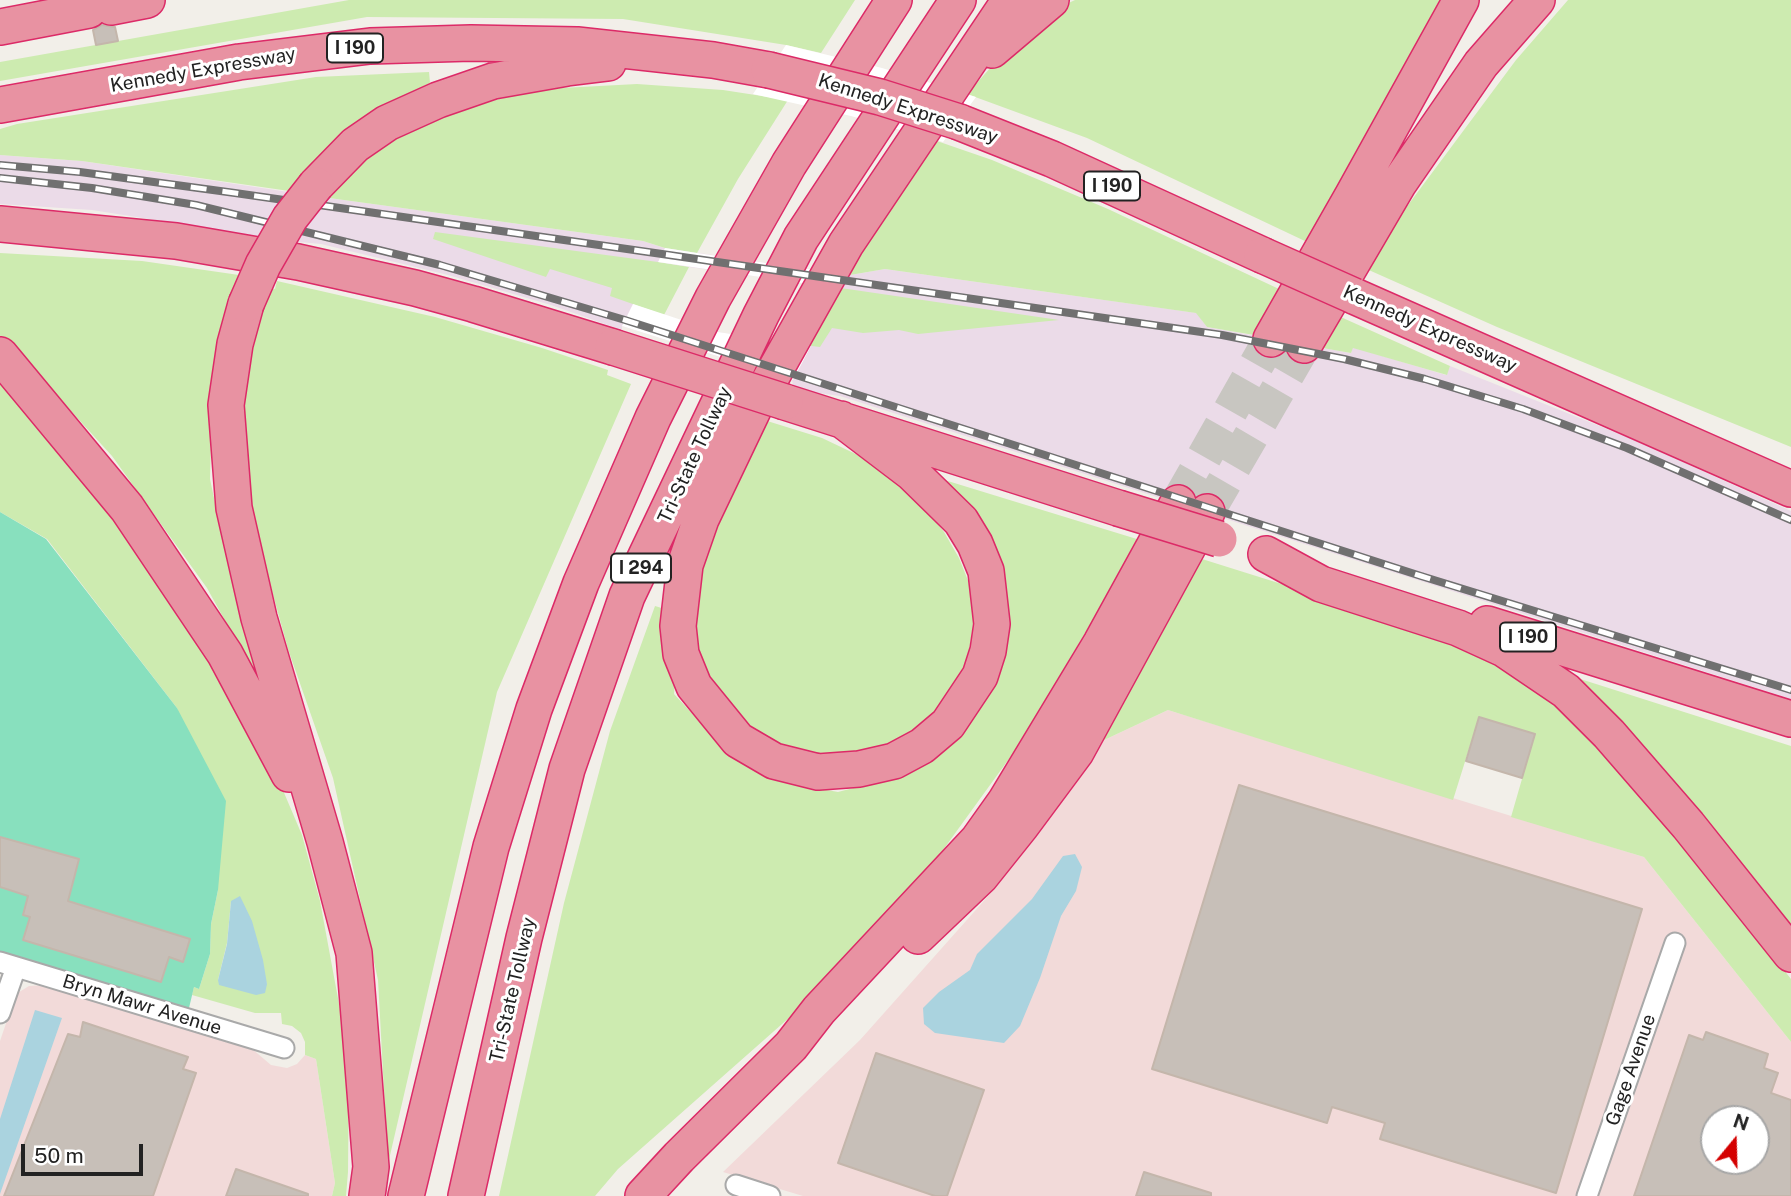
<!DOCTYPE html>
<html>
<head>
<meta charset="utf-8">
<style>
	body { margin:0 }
	#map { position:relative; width:1791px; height:1196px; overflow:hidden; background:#f2efe9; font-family:"Public Sans",sans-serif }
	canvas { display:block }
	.north { position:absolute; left:1700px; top:1105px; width:70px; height:70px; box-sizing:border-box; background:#fff; border:2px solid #a7a7a7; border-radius:50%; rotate:19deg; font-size:19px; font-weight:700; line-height:28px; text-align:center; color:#222 }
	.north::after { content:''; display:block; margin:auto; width:24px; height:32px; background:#d40000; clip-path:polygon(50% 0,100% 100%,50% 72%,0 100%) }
	.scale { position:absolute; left:21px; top:1144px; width:122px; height:32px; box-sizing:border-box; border:4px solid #222; border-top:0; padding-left:9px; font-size:21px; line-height:24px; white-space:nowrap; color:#222; -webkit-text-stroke:5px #fff; paint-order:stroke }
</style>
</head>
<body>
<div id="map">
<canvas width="1791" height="1196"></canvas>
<div class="north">N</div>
<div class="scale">50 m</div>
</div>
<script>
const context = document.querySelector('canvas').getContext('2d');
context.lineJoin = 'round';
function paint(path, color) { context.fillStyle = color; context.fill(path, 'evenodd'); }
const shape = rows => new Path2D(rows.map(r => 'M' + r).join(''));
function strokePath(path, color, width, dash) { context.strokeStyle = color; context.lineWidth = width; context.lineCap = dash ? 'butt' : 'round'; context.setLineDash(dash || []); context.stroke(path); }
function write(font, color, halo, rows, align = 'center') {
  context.font = font + ' "Public Sans",sans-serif'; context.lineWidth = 6; context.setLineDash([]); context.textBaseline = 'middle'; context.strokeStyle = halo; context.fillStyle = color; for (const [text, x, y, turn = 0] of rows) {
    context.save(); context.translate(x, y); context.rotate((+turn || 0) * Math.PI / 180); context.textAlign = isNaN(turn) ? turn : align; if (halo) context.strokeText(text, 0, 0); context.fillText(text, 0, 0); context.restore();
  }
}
paint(shape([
	[1168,710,1644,857,1791,1042,1791,1196,803,1196,723,1172,860,1040,998,885,1102,741],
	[1714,1119,1756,1119,1756,1161,1714,1161],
	[46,985,251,1048,271,1065,287,1068,297,1064,305,1055,316,1059,335,1183,332,1196,0,1196,0,1041,16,994,29,986]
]), '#f2dad9');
paint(shape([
	[0,155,82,161,322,197,643,241,665,248,842,274,850,275,885,269,1197,313,1207,327,1351,353,1353,347,1446,375,1450,366,1632,439,1791,511,1791,699,840,396,812,392,793,385,792,380,622,326,622,330,551,305,448,275,321,244,288,241,92,210,0,204],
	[658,262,689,267,834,287,803,345,718,332,633,305]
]), '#ebdbe8');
paint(shape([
	[349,0,855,0,821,53,786,45,623,19,367,17,0,81,0,62],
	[1075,0,1444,0,1307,242,1087,138,967,94,1017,38,1060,7],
	[1568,0,1791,0,1791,447,1497,327,1362,267,1516,60],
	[429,72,430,83,380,110,296,192,82,161,0,155,0,129,17,124,316,77],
	[637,84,723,90,788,100,738,179,697,253,665,248,643,241,322,197,350,163,443,112,543,89],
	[934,140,992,160,1108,209,1279,289,1254,335,1207,327,1196,313,885,269,850,275,842,274],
	[435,232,658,262,689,267,664,315,610,296,612,288,550,269,546,277,433,239],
	[0,253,142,261,246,276,235,302,213,370,210,479,229,570,275,711,207,588,112,456,10,344,0,336],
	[277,281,435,317,542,348,608,370,607,375,631,384,497,692,388,1164,378,980,333,778,288,649,253,522,241,413,250,336,265,287,275,289],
	[834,287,1059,320,918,334,899,330,863,333,832,328,820,347,803,345],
	[1334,314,1450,366,1447,375,1353,348,1351,353,1317,347],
	[0,378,97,489,262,741,302,835,320,901,349,1058,348,1172,346,1196,332,1196,335,1183,316,1059,305,1055,305,1042,301,1033,292,1026,282,1024,281,1013,255,1013,192,995,194,987,199,989,210,954,211,924,218,890,177,708,47,539,0,512],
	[231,901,267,984,218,980,227,943],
	[764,420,822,438,862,457,897,482,926,508,944,532,959,558,969,583,975,610,967,665,930,722,904,741,854,758,795,754,737,721,706,675,691,628,696,585,723,514],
	[938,478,1140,540,1019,745,914,890,799,1009,618,1169,595,1196,499,1196,564,903,610,731,655,606,665,609,675,680,674,694,727,751,773,780,838,792,907,774,1001,614],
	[1202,559,1425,629,1468,645,1561,705,1664,818,1791,979,1791,1042,1644,857,1511,817,1535,734,1479,717,1453,800,1168,710,1102,741],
	[1574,677,1791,746,1791,932]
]), '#cdebb0');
paint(shape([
	[0,512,46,539,177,708,226,801,218,890,211,924,210,954,199,989,194,987,189,1008,0,951]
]), '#88e0be');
paint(shape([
	[1075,854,1082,867,1076,891,1061,916,1040,978,1020,1026,1004,1043,935,1033,924,1024,923,1008,939,992,970,970,977,954,1032,899,1063,856],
	[240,896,252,921,263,960,267,984,265,993,256,995,219,985,218,980,227,944,231,901],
	[35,1010,62,1018,0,1194,0,1119]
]), '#aad3df');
paint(shape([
	[786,45,882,68,976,97,943,142,851,116,753,94],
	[665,248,697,253,850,275,842,289,658,262],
	[633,304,718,332,811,346,793,380,622,326]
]), '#fff');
const building = shape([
	[102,25,115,27,118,41,96,45,93,30,102,25],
	[1479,717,1535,734,1522,778,1466,761,1479,717],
	[1239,785,1642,909,1556,1193,1380,1139,1385,1123,1332,1107,1327,1123,1152,1069,1239,785],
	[0,837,79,859,68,901,190,939,183,962,169,957,161,982,23,940,30,917,23,915,28,896,0,887,0,837],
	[83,1022,188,1057,183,1069,196,1073,153,1196,4,1196,68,1034,80,1037,83,1022],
	[1706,1032,1768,1054,1764,1068,1778,1073,1771,1093,1791,1100,1791,1196,1634,1196,1689,1035,1703,1040,1706,1032],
	[1714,1119,1756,1119,1756,1161,1714,1161,1714,1119],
	[876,1053,984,1090,947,1196,935,1196,838,1163,876,1053],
	[236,1169,308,1194,308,1196,226,1196,236,1169],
	[1144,1172,1211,1193,1211,1196,1136,1196,1144,1172]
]);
paint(building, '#c7bfb8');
strokePath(building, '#c4b6ab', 2);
strokePath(shape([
	[1178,503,1271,339],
	[1207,512,1304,345]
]), '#c8c6c1', 35, [35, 18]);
const street = shape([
	[0,962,284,1048],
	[0,1013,16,967],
	[736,1185,770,1196],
	[1587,1196,1675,943]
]);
const highway = shape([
	[111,7,147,0],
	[0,27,89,10],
	[992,50,1051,0],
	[0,105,239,62,370,46,471,43,577,45,713,60,769,70],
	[959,122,1052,159,1262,255],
	[316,185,355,145,387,123,438,100,493,81,567,68,608,63],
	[0,224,176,241,298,262,415,288,473,304,613,347],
	[1354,296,1791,489],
	[246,304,235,344,226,405,234,508,259,618,325,842,354,953,371,1167,367,1196],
	[1271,339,1353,195,1461,0],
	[1304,345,1399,183,1481,64,1537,0],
	[0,355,127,508,225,654,289,774],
	[785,402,1118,508],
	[841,419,912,473,961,521,975,544,986,571,992,624,988,651,980,676,948,724,922,746,894,761,859,769,818,772,774,761,738,740,694,686,681,654,678,626,685,565,701,519,754,408,846,244,1010,0],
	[1266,554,1321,584,1458,628,1504,649,1566,691,1609,734,1688,825,1791,954],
	[1487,624,1791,719],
	[918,936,981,876,1021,826,1076,752,1207,512],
	[406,1196,491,847,534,709,581,583,653,418,713,298,789,164,894,0],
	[466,1196,524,938,567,769,627,596,761,315,801,238,958,0],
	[643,1196,679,1157,791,1046,819,1010,978,840,1005,802,1101,643,1178,503]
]);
strokePath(street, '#a9a9a9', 23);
strokePath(highway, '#dc2a67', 38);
strokePath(street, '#fff', 19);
strokePath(highway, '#e892a2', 35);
const rail = shape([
	[0,165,80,172,235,193,662,254,1222,335,1344,359,1425,379,1523,409,1627,448,1791,520],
	[0,178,92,188,196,205,440,265,625,320,1421,576,1791,690]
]);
strokePath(rail, '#707070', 8);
strokePath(rail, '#fff', 5, [16]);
const highwayBridge = shape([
	[769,70,880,97,959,122],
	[1262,255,1354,296],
	[246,304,263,265,290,218,316,185],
	[613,347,785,402],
	[1118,508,1219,539]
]);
strokePath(highwayBridge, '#dc2a67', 38, []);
strokePath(highwayBridge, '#e892a2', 35);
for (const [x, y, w] of [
	[355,48,56],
	[1112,186,56],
	[641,568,60],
	[1528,637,56]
]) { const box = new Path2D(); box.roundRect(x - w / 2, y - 14.5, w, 29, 5); context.fillStyle = '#fff'; context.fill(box); strokePath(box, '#222', 2); }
write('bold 18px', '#222', null, [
	["I 190",355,48],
	["I 190",1112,186],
	["I 294",641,568],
	["I 190",1528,637]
]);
write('19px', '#222', '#fff', [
	["Kennedy Expressway",203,70,-10],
	["Kennedy Expressway",908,109,18],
	["Kennedy Expressway",1430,329,24],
	["Tri-State Tollway",695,455,-65],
	["Tri-State Tollway",513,990,-77],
	["Bryn Mawr Avenue",142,1005,17],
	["Gage Avenue",1631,1070,-71]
]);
</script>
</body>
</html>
